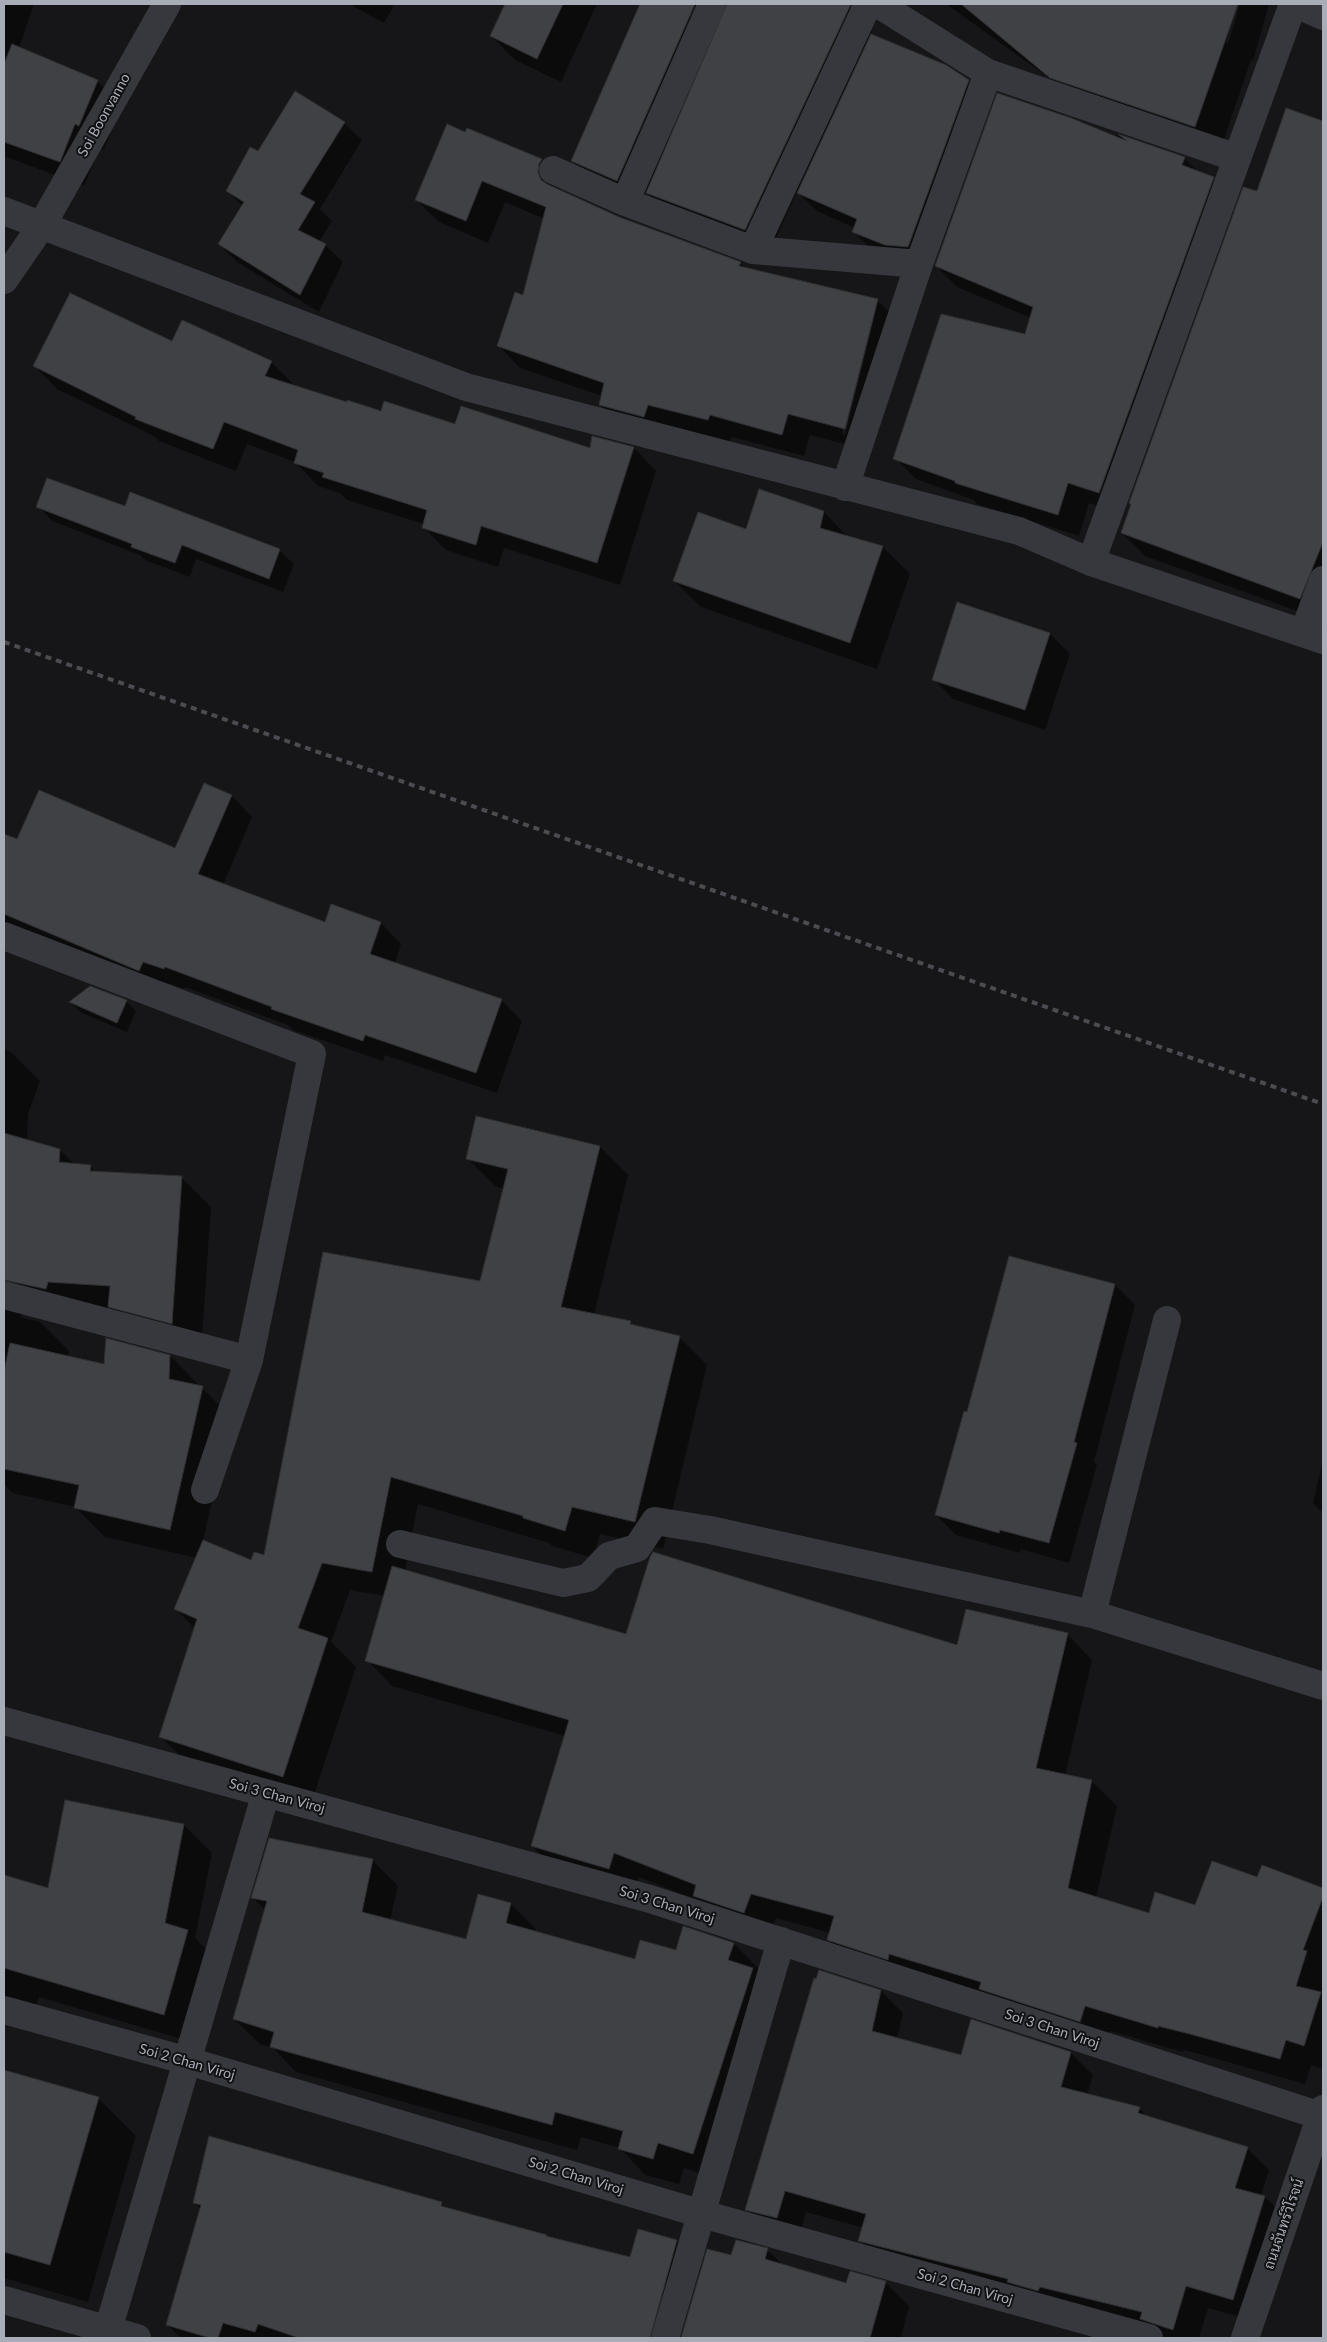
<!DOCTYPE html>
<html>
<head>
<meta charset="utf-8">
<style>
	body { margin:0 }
	#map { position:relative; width:1327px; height:2342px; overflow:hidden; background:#161618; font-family:Lato,sans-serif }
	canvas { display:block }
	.frame { position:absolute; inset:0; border:5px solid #a8adb8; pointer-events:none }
</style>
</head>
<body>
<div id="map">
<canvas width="1327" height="2342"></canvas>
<div class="frame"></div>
</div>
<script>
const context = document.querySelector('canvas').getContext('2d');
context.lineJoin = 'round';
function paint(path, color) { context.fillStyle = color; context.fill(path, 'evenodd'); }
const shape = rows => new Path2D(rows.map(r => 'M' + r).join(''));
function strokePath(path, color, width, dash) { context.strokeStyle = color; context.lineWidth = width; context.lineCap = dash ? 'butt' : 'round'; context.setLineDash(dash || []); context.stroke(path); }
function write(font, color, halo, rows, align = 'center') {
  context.font = font + ' Lato,Sarabun,sans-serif'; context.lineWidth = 4; context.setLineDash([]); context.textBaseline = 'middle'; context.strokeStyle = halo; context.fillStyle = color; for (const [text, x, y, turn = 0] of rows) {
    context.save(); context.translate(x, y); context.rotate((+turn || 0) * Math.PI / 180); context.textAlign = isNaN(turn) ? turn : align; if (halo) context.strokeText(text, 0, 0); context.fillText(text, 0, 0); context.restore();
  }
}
paint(shape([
	[4,4,34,4,19,48,97,81,122,106,104,150,100,148,84,186,4,156],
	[349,4,395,4,384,23],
	[506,4,597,4,561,82,515,60,491,36],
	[641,4,839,4,849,8,872,32,871,35,968,81,987,99,926,265,872,250,854,232,855,228,817,211,797,192,769,253,671,216,646,192,641,204,596,184,572,161],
	[946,4,1237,4,1226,43,1228,43,1240,4,1269,4,1253,61,1251,60,1220,151,1087,105],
	[1287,110,1323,122,1322,620,1145,556,1122,533,1257,193],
	[344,123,362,140,320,209,332,221,319,242,325,245,343,262,319,312,237,262,219,244,243,206,227,191,259,153],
	[467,130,542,160,564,182,560,191,619,218,740,263,746,269,877,300,899,322,867,450,810,435,804,456,732,437,730,442,670,426,666,439,623,427,600,405,602,396,520,368,498,345,524,297,544,219,505,202,488,243,439,222,416,200],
	[872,314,875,314,845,435,842,434],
	[1116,135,1184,158,1199,172,1213,178,1234,199,1120,514,1089,503,1079,536,977,504,974,500,916,479,895,458,1026,335,1031,318,957,287,936,266],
	[173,342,271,362,294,385,347,404,382,412,591,449,634,448,656,471,620,585,504,548,498,567,446,550,423,527,424,524,347,500,340,493,318,486,295,462,247,444,236,471,159,441,154,436,57,389,35,366],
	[38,506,125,508,279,550,294,564,283,592,196,559,190,577,147,561,140,555,52,521],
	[824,512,848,537,883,547,910,574,877,669,701,607,674,581,747,531],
	[1050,634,1070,654,1045,730,953,699,933,679],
	[205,784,232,796,252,817,223,885,326,924,381,923,401,944,395,963,501,1000,522,1021,497,1093,385,1055,383,1061,293,1030,288,1025,185,987,185,989,164,982,160,991,4,929,4,836,18,841,175,850],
	[126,1001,136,1011,127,1032,80,1012,70,1002],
	[4,1049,11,1052,40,1081,28,1114,27,1141,60,1150,74,1164,90,1166,96,1172,182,1178,211,1207,201,1352,22,1314,20,1317,40,1322,69,1351,68,1357,106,1366,170,1356,231,1417,203,1541,252,1561,265,1557,481,1283,504,1189,495,1186,467,1158,600,1147,628,1175,594,1315,630,1322,634,1326,679,1337,707,1365,663,1549,600,1534,593,1558,552,1546,549,1543,418,1504,405,1571,627,1636,958,1646,1067,1634,1092,1660,1065,1776,1092,1781,1117,1806,1096,1898,1150,1914,1196,1907,1257,1879,1262,1866,1323,1890,1323,2069,1311,2065,1305,2084,1217,2059,1184,2050,1183,2052,1110,2031,1105,2046,854,1965,828,1939,830,1933,776,1918,770,1938,699,1901,639,1877,634,1893,557,1871,532,1846,565,1736,392,1686,367,1660,385,1596,350,1590,331,1642,356,1667,311,1804,188,1764,160,1736,195,1629,176,1609,197,1558,105,1537,75,1507,13,1493,4,1484],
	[1115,1285,1135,1305,1094,1462,1097,1465,1069,1563,1021,1549,1020,1553,956,1535,936,1515,968,1413],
	[1323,1459,1323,1513,1313,1503],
	[184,1825,212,1853,195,1938,216,1959,192,2042,39,1997,31,2023,4,2016,4,1877,48,1890],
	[372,1860,398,1886,390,1921,467,1941,511,1904,536,1929,535,1933,635,1961,677,1952,734,1944,759,1969,719,2179,684,2168,679,2184,645,2175,620,2148,581,2137,577,2150,296,2072,273,2048,260,2044,234,2019,265,1910,253,1898],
	[881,1991,903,2013,897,2039,961,2056,1071,2053,1093,2075,1087,2095,1139,2108,1148,2117,1247,2148,1269,2170,1261,2196,1265,2197,1287,2219,1255,2321,1208,2308,1199,2338,1158,2338,882,2263,860,2241,864,2228,806,2212,798,2240,768,2231,746,2209],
	[4,2071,98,2098,136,2136,88,2302,4,2278],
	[194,2203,441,2203,447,2209,546,2236,549,2238,631,2259,639,2231,677,2241,701,2265,679,2338,181,2338,168,2325,201,2210],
	[737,2241,767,2250,783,2265,847,2285,885,2282,909,2306,901,2338,712,2338]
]), '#0007');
const building = shape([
	[505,4,563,4,537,59,490,36,505,4],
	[640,4,695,4,617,181,571,161,640,4],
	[727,4,851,4,745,230,646,193,727,4],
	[961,4,1238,4,1195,127,1050,78,961,4],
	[871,34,946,65,969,80,908,247,885,245,852,232,857,219,797,193,871,34],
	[12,44,98,80,79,126,75,124,60,162,4,142,4,64,12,44],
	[295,91,345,122,300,194,315,202,298,230,326,244,300,295,218,244,244,202,226,191,250,147,258,151,295,91],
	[997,93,1071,118,1127,141,1118,134,1185,157,1182,165,1214,177,1099,493,1068,483,1058,515,955,483,955,481,893,459,941,314,1025,334,1033,307,935,266,997,93],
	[1286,108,1323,121,1323,542,1300,599,1121,533,1131,504,1129,503,1243,187,1257,191,1286,108],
	[447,124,465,132,467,128,542,159,539,164,538,172,541,180,547,184,619,217,741,262,739,266,878,299,845,429,788,414,782,435,710,415,708,420,648,405,644,417,599,405,604,383,497,346,515,292,523,295,546,207,482,181,466,221,415,200,447,124],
	[70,293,172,341,182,320,272,361,265,376,347,402,347,400,381,411,384,401,455,424,461,406,590,448,592,436,634,447,597,563,481,526,476,545,422,528,427,510,322,477,324,473,294,463,298,450,224,422,213,449,135,419,136,417,33,366,70,293],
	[47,478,125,506,130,492,280,549,269,579,182,545,175,563,131,547,132,544,36,507,47,478],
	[759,489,824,511,820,528,883,546,850,643,673,581,698,512,746,529,759,489],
	[957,602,1050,633,1025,710,932,680,957,602],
	[204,783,232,795,198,874,325,922,331,904,381,922,370,954,502,999,476,1073,365,1035,363,1041,271,1009,272,1007,165,967,164,969,143,962,139,971,4,914,4,834,17,839,39,790,175,848,204,783],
	[90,986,127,1000,117,1023,69,1002,90,986],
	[476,1116,600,1146,561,1307,631,1321,630,1324,680,1336,635,1522,572,1507,565,1531,523,1518,523,1516,391,1477,372,1572,322,1563,298,1628,328,1638,283,1777,159,1737,197,1619,174,1609,203,1540,251,1560,254,1552,264,1555,323,1252,480,1281,508,1169,466,1159,476,1116],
	[4,1133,60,1149,59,1162,91,1165,90,1171,182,1176,172,1324,108,1307,110,1286,48,1282,46,1289,4,1280,4,1133],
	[1009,1256,1115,1284,1074,1442,1077,1443,1049,1543,1000,1530,999,1533,935,1515,964,1411,967,1412,1009,1256],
	[106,1338,170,1355,169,1379,203,1386,170,1530,74,1508,79,1485,4,1469,4,1371,10,1343,104,1364,106,1338],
	[653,1552,957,1645,966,1609,1068,1633,1036,1768,1092,1780,1068,1888,1149,1913,1155,1892,1195,1905,1212,1861,1257,1877,1262,1865,1323,1888,1323,1897,1303,1950,1307,1951,1296,1986,1321,1992,1304,2046,1286,2040,1280,2059,1190,2034,1158,2026,1158,2028,1085,2006,1080,2022,979,1989,981,1982,889,1954,888,1960,827,1940,834,1916,751,1894,744,1913,693,1896,696,1885,614,1853,609,1869,531,1846,569,1720,365,1661,392,1566,626,1634,650,1557,653,1552],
	[65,1800,184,1824,165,1923,188,1930,164,2015,4,1968,4,1875,48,1888,65,1800],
	[269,1838,373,1859,362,1912,466,1939,478,1894,511,1903,506,1923,635,1959,640,1940,676,1950,683,1926,734,1943,728,1960,753,1968,693,2154,658,2143,653,2159,618,2149,623,2131,555,2112,552,2125,270,2047,274,2032,233,2019,267,1901,251,1898,269,1838],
	[819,1970,881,1990,872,2031,961,2055,971,2019,1071,2052,1061,2087,1140,2107,1138,2113,1248,2147,1235,2188,1265,2196,1233,2300,1186,2286,1173,2330,1140,2319,1142,2312,1040,2287,1038,2291,1007,2282,1008,2279,858,2241,866,2214,785,2191,777,2218,745,2210,814,1978,816,1979,819,1970],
	[4,2070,99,2097,50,2265,4,2252,4,2070],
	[209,2136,442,2202,441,2206,547,2235,546,2236,630,2257,638,2229,677,2240,650,2338,299,2338,258,2324,255,2332,223,2323,218,2338,210,2338,166,2325,201,2205,193,2203,209,2136],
	[736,2240,768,2248,765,2259,846,2283,850,2271,886,2281,870,2338,681,2338,707,2249,731,2255,736,2240]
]);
paint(building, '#404145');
strokePath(building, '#303034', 1);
strokePath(shape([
	[878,4,988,73,1237,158],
	[1296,4,1323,16],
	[553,170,625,202,753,250,919,264],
	[625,202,712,4],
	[4,211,466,387,1019,531,1091,562,1323,640],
	[753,250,868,4],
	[4,280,42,225,167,4],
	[845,487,919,264,988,73],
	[1091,562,1293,4],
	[1304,632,1323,580],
	[4,936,312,1054,249,1360,205,1490],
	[4,1295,249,1360],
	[400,1544,563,1583,588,1578,609,1556,637,1548,655,1521,710,1530,1092,1614,1323,1686],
	[1092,1614,1167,1320],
	[4,1721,650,1899,1321,2116],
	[4,2010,188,2061,702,2214,1149,2338],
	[4,2300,137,2338],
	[108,2330,266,1793],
	[665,2338,781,1941],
	[1245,2338,1323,2109]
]), '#37383d', 28);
strokePath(shape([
	[4,642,1323,1104]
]), '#4a4c52', 4, [6, 5]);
write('14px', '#a8adb8', '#111113', [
	["Soi Boonvanno",104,115,-61],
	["Soi 3 Chan Viroj",277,1796,15],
	["Soi 3 Chan Viroj",667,1905,17],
	["Soi 3 Chan Viroj",1052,2029,18],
	["Soi 2 Chan Viroj",187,2062,16],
	["Soi 2 Chan Viroj",576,2176,17],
	["ถนนจันทร์วิโรจน์",1284,2224,-71],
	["Soi 2 Chan Viroj",965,2287,16]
]);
</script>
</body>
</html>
